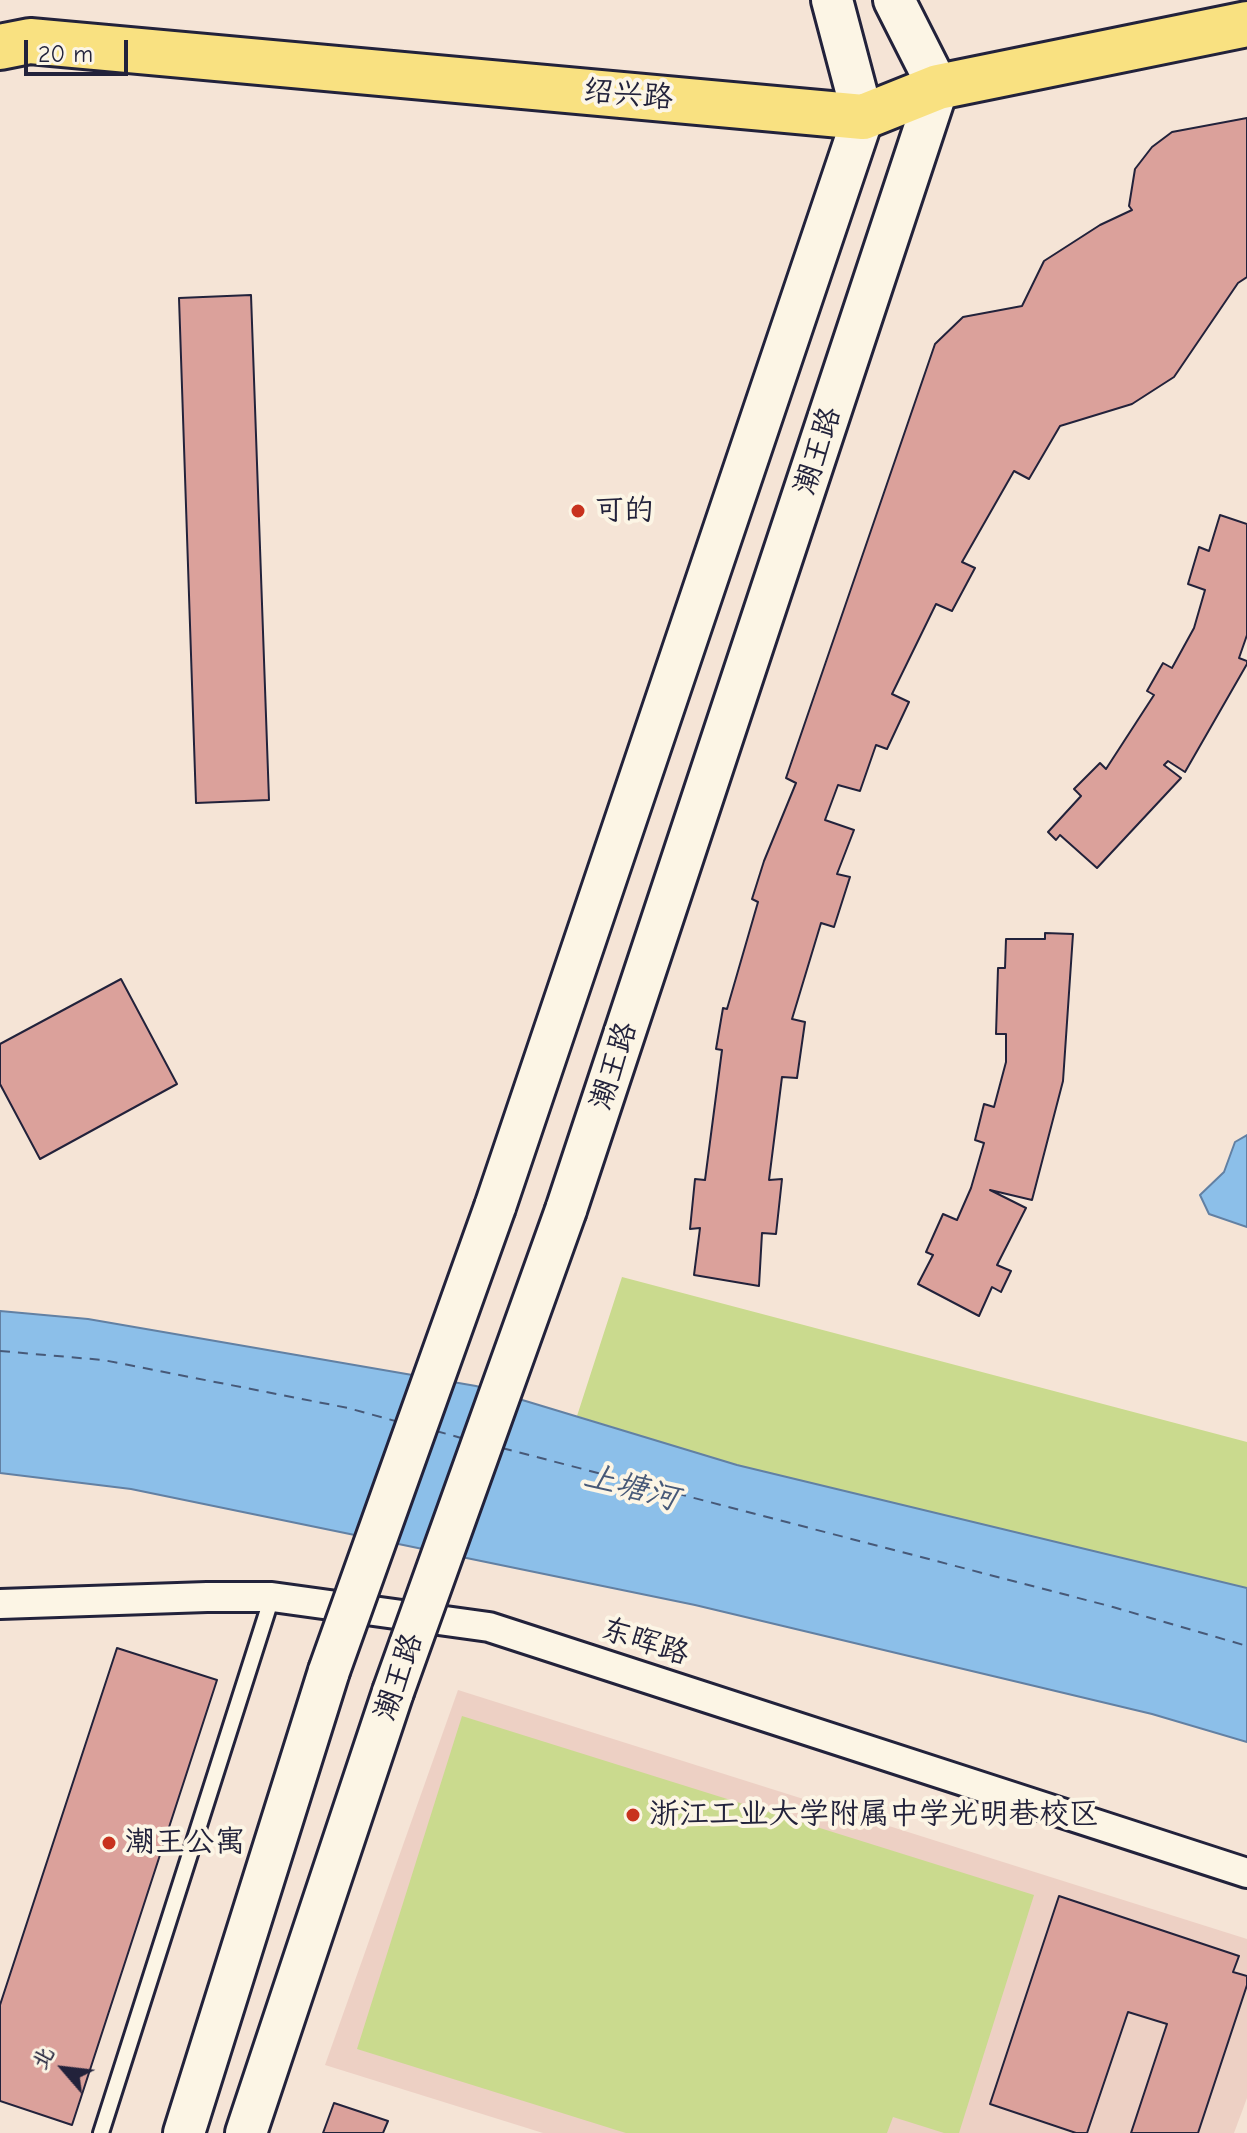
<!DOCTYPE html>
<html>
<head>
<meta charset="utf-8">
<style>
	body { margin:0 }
	#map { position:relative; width:1247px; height:2133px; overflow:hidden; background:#f5e4d6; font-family:"Comic Neue","LXGW WenKai TC",sans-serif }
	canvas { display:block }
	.north { position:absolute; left:24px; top:2029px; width:80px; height:80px; -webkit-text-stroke:6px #fcf5e5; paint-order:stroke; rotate:298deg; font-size:22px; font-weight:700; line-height:32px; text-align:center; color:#22223b }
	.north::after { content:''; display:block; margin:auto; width:28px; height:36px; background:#22223b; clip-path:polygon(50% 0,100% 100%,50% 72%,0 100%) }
	.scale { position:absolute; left:24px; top:40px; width:104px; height:36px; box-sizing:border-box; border:4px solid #22223b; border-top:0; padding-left:10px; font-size:24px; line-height:28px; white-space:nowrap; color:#22223b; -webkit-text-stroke:6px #fcf5e5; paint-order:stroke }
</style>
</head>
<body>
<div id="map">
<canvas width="1247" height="2133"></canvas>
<div class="north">北</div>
<div class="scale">20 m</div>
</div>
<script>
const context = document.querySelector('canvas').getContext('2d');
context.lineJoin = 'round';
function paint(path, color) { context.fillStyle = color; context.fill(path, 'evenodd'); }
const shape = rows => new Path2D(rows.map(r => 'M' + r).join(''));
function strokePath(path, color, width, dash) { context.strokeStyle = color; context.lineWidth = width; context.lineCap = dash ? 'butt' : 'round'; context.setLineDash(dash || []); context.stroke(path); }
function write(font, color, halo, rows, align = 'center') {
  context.font = font + ' "Comic Neue","LXGW WenKai TC",sans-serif'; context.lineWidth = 8; context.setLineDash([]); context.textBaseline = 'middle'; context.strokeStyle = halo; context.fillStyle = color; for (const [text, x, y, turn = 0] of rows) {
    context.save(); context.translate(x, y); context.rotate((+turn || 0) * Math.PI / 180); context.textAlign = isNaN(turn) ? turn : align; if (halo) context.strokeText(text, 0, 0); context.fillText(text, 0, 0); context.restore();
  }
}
paint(shape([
	[458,1690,1247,1939,1247,2098,1234,2133,543,2133,325,2065]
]), '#edd0c4');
paint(shape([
	[622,1277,1247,1442,1247,1588,737,1465,577,1416],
	[462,1716,1034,1895,959,2133,944,2133,893,2117,887,2133,626,2133,357,2049]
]), '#cada8e');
const water = shape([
	[1247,1135,1247,1227,1209,1214,1200,1195,1224,1172,1235,1142,1247,1135],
	[0,1311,88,1319,476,1386,737,1465,1247,1588,1247,1742,1152,1714,695,1605,131,1489,0,1473,0,1311]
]);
paint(water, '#8cbfe9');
strokePath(water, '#6280a3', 2);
strokePath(shape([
	[0,1351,103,1360,348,1408,399,1422],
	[436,1431,465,1439],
	[502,1448,1113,1607,1247,1646]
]), '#475978', 2, [10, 8]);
const building = shape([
	[1247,118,1247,277,1238,283,1174,377,1132,404,1060,426,1029,479,1014,471,962,562,975,568,952,611,936,604,892,694,909,702,887,749,876,745,860,791,838,785,825,820,854,830,837,874,850,877,834,927,821,923,792,1019,805,1022,797,1078,782,1077,769,1180,782,1179,776,1234,762,1233,759,1286,694,1275,700,1228,690,1229,695,1179,705,1180,722,1050,716,1049,723,1008,727,1009,758,902,752,899,764,861,796,783,786,778,935,344,963,317,1022,306,1044,261,1100,225,1132,210,1129,206,1135,169,1152,147,1172,132,1247,118],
	[251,295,269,800,196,803,179,298,251,295],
	[1220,515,1247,524,1247,635,1239,658,1247,661,1247,664,1185,772,1168,761,1164,765,1181,778,1097,868,1060,835,1056,840,1048,832,1081,796,1074,789,1100,763,1106,769,1154,695,1147,691,1163,663,1172,668,1194,628,1205,590,1188,584,1199,547,1209,551,1220,515],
	[1045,933,1073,934,1063,1081,1032,1200,990,1190,1026,1208,997,1265,1011,1271,1001,1292,992,1287,979,1316,918,1284,933,1255,926,1252,943,1214,957,1220,971,1188,984,1143,975,1140,984,1104,994,1107,1006,1062,1006,1034,996,1034,998,968,1005,968,1006,939,1045,939,1045,933],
	[121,979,177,1084,40,1159,0,1084,0,1044,121,979],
	[117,1648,217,1680,72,2125,0,2101,0,2005,117,1648],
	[1059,1896,1239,1956,1233,1972,1247,1976,1247,1985,1198,2133,1131,2133,1167,2024,1128,2012,1087,2133,1076,2133,990,2104,1059,1896],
	[334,2103,388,2121,383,2133,323,2133,334,2103]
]);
paint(building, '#dba19b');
strokePath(building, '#22223b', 2);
const lane = shape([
	[101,2133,272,1597]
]);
const street = shape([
	[0,1604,207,1597,272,1597,489,1627,1247,1873]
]);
const secondary = shape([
	[495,1207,863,117,832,0],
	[566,1210,938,87,894,0],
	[184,2133,329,1671],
	[246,2133,393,1692]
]);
const primary = shape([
	[0,47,30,41,863,117,938,87,1247,24]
]);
strokePath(lane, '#22223b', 20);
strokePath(street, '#22223b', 34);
strokePath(secondary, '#22223b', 46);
strokePath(primary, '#22223b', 50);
strokePath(lane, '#fcf5e5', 14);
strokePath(street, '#fcf5e5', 28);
strokePath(secondary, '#fcf5e5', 40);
strokePath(primary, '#f9e181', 44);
const secondaryBridge = shape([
	[329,1671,495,1207],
	[393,1692,566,1210]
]);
strokePath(secondaryBridge, '#22223b', 46, []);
strokePath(secondaryBridge, '#fcf5e5', 40);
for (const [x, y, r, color] of [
	[578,511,8,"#c8321e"],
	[633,1815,8,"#c8321e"],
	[109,1843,8,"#c8321e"]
]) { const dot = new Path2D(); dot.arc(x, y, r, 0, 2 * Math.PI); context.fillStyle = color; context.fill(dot); strokePath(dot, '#fcf5e5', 3); }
write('30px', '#22223b', '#fcf5e5', [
	["绍兴路",628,95,5],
	["潮王路",818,451,-72],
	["潮王路",614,1066,-72],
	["东晖路",645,1642,18],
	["潮王路",399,1677,-71]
]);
write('30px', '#22223b', '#fcf5e5', [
	["可的",594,511],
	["浙江工业大学附属中学光明巷校区",649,1815],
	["潮王公寓",125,1843]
], 'left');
write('italic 32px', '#475978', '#fcf5e5', [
	["上塘河",631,1488,15]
]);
</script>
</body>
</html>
